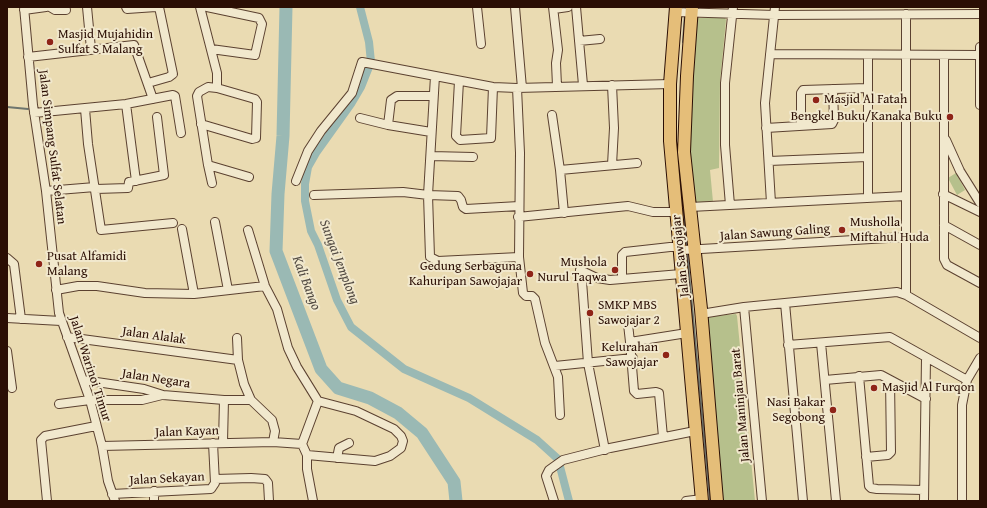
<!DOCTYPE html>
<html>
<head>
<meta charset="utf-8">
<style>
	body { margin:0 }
	#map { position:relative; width:987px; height:508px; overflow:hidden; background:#eadbb2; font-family:"Gentium Book Plus",serif }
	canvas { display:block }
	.frame { position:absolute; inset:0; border:8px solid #2b0e04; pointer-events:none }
</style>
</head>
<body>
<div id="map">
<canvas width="987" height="508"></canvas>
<div class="frame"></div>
</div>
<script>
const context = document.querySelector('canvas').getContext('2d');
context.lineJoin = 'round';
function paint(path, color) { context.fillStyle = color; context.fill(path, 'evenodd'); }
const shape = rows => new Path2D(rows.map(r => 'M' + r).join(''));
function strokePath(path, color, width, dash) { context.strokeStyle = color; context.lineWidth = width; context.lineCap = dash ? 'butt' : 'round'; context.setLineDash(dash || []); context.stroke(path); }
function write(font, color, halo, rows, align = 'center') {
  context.font = font + ' "Gentium Book Plus",serif'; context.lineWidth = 4; context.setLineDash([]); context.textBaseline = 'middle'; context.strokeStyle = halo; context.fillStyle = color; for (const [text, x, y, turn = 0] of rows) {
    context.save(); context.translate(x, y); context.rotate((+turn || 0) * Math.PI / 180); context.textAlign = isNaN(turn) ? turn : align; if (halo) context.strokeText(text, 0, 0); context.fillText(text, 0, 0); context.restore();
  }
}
paint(shape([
	[695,18,725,18,726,20,720,82,719,168,710,170,713,202,692,204,688,163],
	[956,173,965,190,957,195,948,178],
	[736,314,737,316,755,501,722,501,706,317]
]), '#b6c08c');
strokePath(shape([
	[683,42,685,14],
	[7,107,28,109],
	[684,210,687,247],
	[687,252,710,501]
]), '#6e756e', 2);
strokePath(shape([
	[360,7,369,42,371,62,361,87,351,104,316,153,308,167,305,184,305,201,311,231,318,245,337,300,351,327,404,369,469,398,537,440,558,459,569,501]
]), '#9ab9b4', 8);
strokePath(shape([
	[286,7,283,136,278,194,276,251,321,369,338,388,370,398,398,413,422,433,454,482,456,501]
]), '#9ab9b4', 13);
const street = shape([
	[24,7,33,105,46,191,59,313,90,400,102,446,108,481,115,501],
	[50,7,55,10,66,10],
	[87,7,91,49],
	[126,7,127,9,156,7],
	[200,7,217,73,217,88,208,87,199,92,197,96,208,165,249,177],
	[207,7,259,18,262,24,255,55,211,49],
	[477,7,481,44],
	[515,7,522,88],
	[553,7,558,50,556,63,557,86],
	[576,7,583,85],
	[554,9,568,7],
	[24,10,46,7],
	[675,12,775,15,980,14],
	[579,41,600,39],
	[980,47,980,105],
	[770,54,980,55],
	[944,55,944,259,947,265,980,283],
	[28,57,134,45,153,99],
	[435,76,428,195,430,257,438,261,519,257],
	[459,81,456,136,460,140,491,138,493,87],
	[148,83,169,77,173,74,159,7],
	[612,85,614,128,612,165],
	[517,88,520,153,519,257,523,293,526,296,532,296,535,299,545,343,558,377,560,415],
	[126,104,136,181],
	[85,109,88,144,101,230,173,223],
	[34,113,126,104,173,95,175,96,181,133],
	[552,115,560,170,564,213],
	[360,118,388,125,431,132],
	[201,124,252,139,256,138,257,102,255,99,217,88],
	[388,125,391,100,397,96,433,96],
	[801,126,801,93,803,90,867,88],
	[766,128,832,124,834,120,833,89],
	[946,140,960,171,980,203],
	[431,156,473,157],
	[769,161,867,157],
	[208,165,212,183],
	[560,170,637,163],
	[296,181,308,151,321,131,352,93,362,62,493,87,517,88,670,84],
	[96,189,128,188,129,182,164,175,157,117],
	[46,191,95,187],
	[943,194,980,212],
	[314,195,403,192,428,195,458,196,461,200,463,207,466,209,519,206],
	[868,198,868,55],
	[771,203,765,103,775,7],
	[730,205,725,145,725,83,733,7],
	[690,207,906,196],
	[518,217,628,206,653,212,675,212],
	[215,222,228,290],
	[944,225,980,245],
	[182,229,194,294],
	[7,258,14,264,21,319],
	[580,270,597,278,610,280,681,274],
	[584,272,582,281,588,363,605,450],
	[622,279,622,255,625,252,670,247,679,247,683,250,701,249,905,237],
	[56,290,78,286,97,286,145,293,194,294,265,286],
	[906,295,906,14],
	[785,303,803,501],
	[744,307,762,501],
	[701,314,744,307,897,292,906,295,980,338],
	[7,318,61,321],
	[628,324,630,342,687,333],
	[67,337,238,360],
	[237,338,238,360,244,384,251,400],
	[630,342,634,391,637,394,656,392,659,393,663,437],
	[821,343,836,501],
	[788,345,890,337,967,380],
	[7,351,12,388],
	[555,366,633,358],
	[859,376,869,486,871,488,877,489,924,490],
	[83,380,144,389,163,395,224,400,251,400,272,420,275,431,273,442],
	[825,380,881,375,926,399],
	[59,404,90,400,142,400,162,395],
	[223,442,224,400],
	[302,444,318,401],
	[102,446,273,442,302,444,307,455,375,461,390,456,401,448,403,441,401,436,394,429,356,411,318,401,297,367,288,348,277,309,265,286,248,230],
	[307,455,307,469,313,501],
	[866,457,888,455,891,452,890,380],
	[337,458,339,448,349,443],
	[215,479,251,478,265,479,268,483,269,501],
	[154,491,154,501],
	[112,494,211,489,215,483,213,443],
	[47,501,41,440,45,436,96,426],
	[554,501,546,476,549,470,563,460,610,448,695,431],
	[686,501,702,499],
	[924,501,926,358],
	[962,501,962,405,967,380,980,358]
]);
const primary = shape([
	[676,7,670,84,670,141,702,501],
	[692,7,687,76,684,152,701,309,717,501]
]);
strokePath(street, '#5b4130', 10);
strokePath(primary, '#2b0e04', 14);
strokePath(street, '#f1e8cd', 8);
strokePath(primary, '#e5be79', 12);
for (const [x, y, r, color] of [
	[50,42,4,"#8f2418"],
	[816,100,4,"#8f2418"],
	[950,117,4,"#8f2418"],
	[842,230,4,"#8f2418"],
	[39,264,4,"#8f2418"],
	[615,270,4,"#8f2418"],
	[530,274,4,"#8f2418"],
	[590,313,4,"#8f2418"],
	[666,355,4,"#8f2418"],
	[874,388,4,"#8f2418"],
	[833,410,4,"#8f2418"]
]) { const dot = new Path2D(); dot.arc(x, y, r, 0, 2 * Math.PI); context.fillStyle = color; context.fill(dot); strokePath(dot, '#f1e8cd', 1.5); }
write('13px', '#2b0e04', '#f1e8cd', [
	["Masjid Mujahidin",58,35],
	["Sulfat S Malang",58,50],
	["Masjid Al Fatah",824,100],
	["Bengkel Buku/Kanaka Buku",942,117,"right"],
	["Musholla",850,223],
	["Miftahul Huda",850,238],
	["Pusat Alfamidi",47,257],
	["Malang",47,272],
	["Mushola",607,263,"right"],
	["Nurul Taqwa",607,278,"right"],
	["Gedung Serbaguna",522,267,"right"],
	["Kahuripan Sawojajar",522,282,"right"],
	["SMKP MBS",598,306],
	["Sawojajar 2",598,321],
	["Kelurahan",658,348,"right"],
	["Sawojajar",658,363,"right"],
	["Masjid Al Furqon",882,388],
	["Nasi Bakar",825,403,"right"],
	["Segobong",825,418,"right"]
], 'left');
write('13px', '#2b0e04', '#f1e8cd', [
	["Jalan Simpang Sulfat Selatan",52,147,83],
	["Jalan Sawung Galing",775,233,-4],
	["Jalan Sawojajar",681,256,-96],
	["Jalan Alalak",154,336,8],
	["Jalan Warinoi Timur",90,369,72],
	["Jalan Negara",156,379,9],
	["Jalan Maninjau Barat",741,405,-95],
	["Jalan Kayan",187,432,-2],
	["Jalan Sekayan",167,479,-3]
]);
write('italic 14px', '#524a42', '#f1e8cd', [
	["Sungai Jemplong",339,262,69],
	["Kali Bango",306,283,69]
]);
</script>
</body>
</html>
